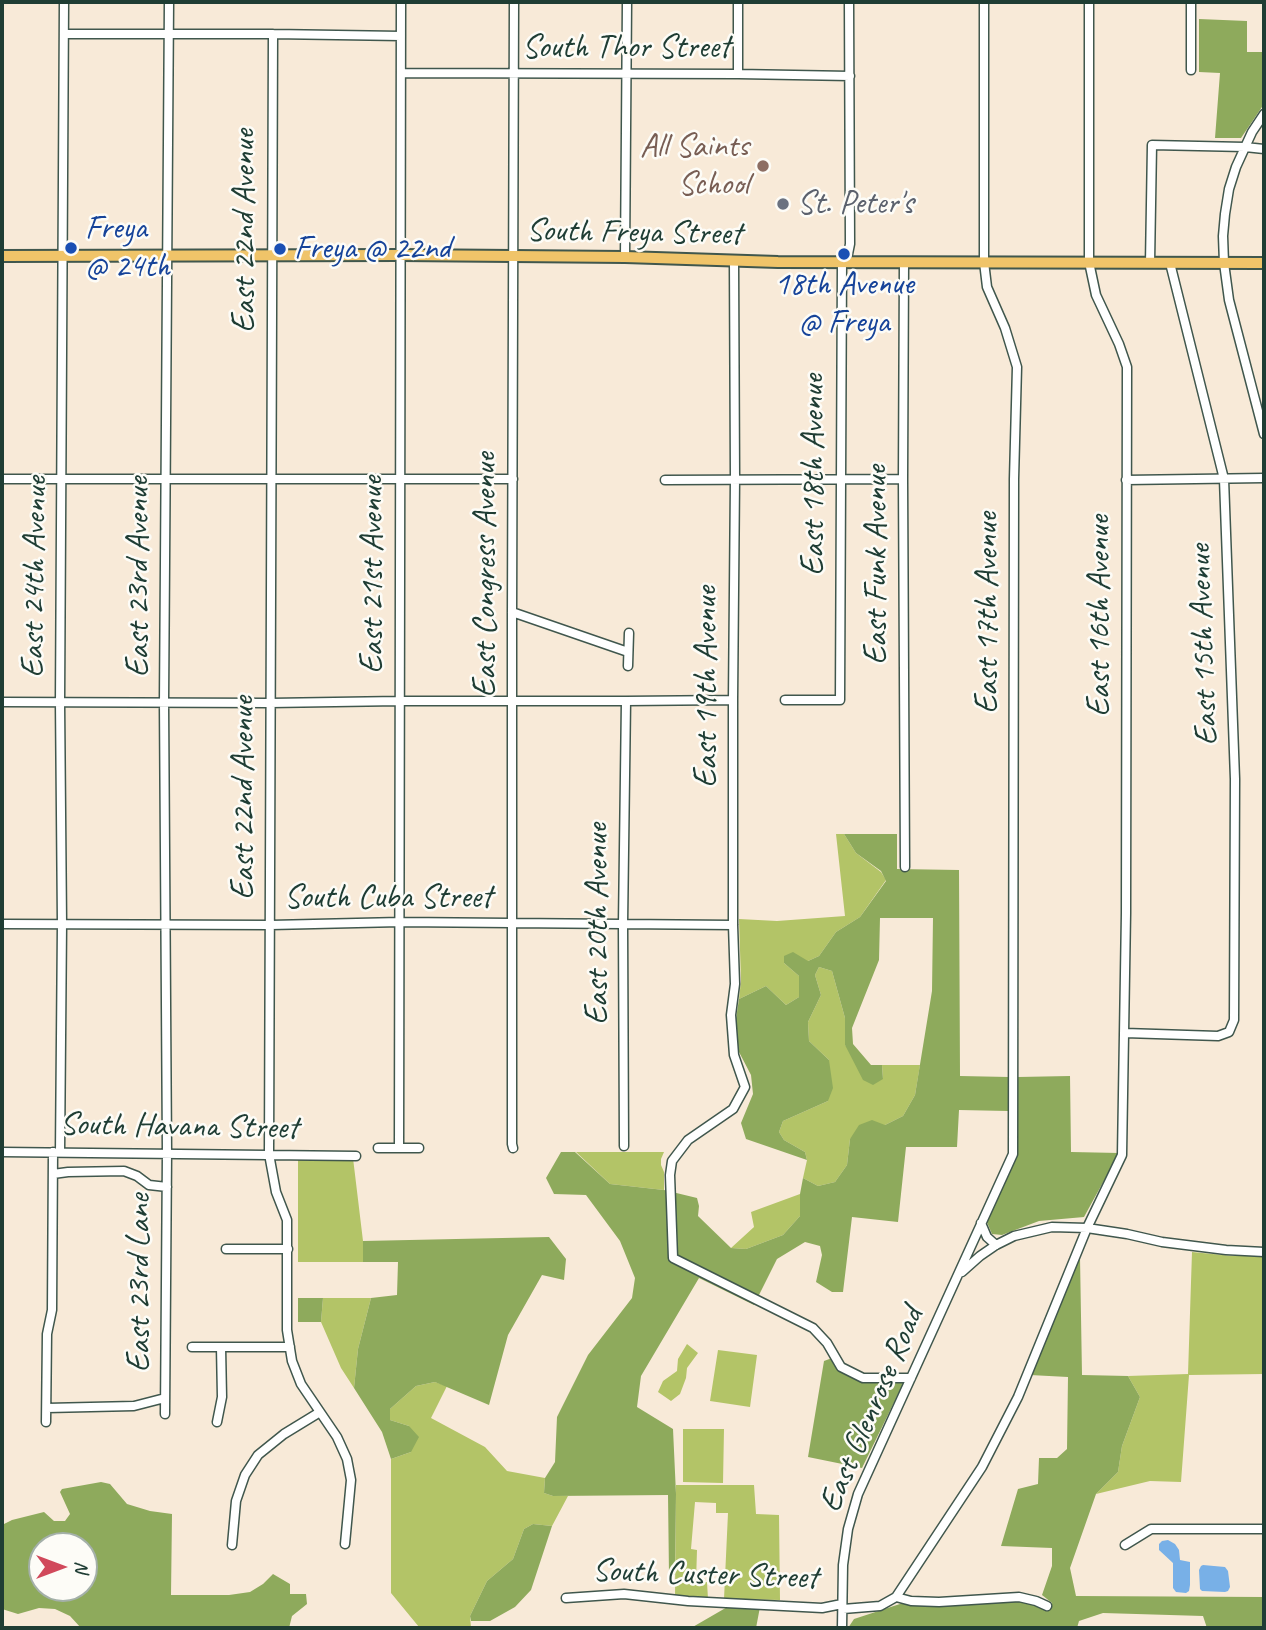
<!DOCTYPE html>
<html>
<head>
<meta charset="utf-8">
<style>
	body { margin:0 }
	#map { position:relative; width:1266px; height:1630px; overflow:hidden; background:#f8ead8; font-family:Caveat,sans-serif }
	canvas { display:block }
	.frame { position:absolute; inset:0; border:4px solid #1f3d34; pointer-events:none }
	.north { position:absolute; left:28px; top:1532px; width:70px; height:70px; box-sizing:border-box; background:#fdfcf7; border:2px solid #a4b0a9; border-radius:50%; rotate:90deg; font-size:19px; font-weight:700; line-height:28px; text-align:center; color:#1f3d34 }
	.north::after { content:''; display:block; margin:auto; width:24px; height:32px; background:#d1495b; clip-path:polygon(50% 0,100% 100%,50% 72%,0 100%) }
</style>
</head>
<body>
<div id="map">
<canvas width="1266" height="1630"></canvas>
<div class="frame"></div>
<div class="north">N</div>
</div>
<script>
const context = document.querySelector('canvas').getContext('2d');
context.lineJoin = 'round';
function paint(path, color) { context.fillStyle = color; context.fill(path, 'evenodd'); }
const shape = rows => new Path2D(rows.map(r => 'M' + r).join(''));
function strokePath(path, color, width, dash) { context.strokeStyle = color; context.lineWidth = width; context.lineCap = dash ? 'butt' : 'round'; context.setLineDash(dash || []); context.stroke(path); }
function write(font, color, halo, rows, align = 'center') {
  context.font = font + ' Caveat,sans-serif'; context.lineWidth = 5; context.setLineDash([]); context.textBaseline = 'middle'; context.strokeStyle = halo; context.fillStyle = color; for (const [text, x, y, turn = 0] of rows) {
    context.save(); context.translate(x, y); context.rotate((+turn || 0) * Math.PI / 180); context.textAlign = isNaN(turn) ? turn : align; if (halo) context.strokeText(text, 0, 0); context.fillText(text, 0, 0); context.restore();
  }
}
paint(shape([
	[836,834,844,834,856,853,881,872,886,880,860,917,836,932,819,956,808,961,784,963,799,976,799,997,786,1005,766,986,739,999,741,981,739,919,777,921,845,916],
	[819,967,832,971,845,1018,845,1045,883,1079,882,1065,920,1065,915,1095,903,1116,885,1125,850,1139,847,1165,835,1182,818,1186,803,1178,807,1160,805,1152,784,1140,779,1132,783,1121,828,1101,829,1060,809,1041,808,1022,821,995,815,975],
	[576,1152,664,1152,661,1159,661,1165,664,1172,664,1190,610,1184],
	[298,1158,353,1158,363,1241,363,1262,298,1262],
	[800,1194,800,1216,783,1235,746,1249,731,1248,754,1227,751,1212],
	[1192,1252,1233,1256,1264,1255,1264,1374,1189,1375,1181,1482,1150,1481,1096,1494,1118,1472,1122,1446,1140,1397,1128,1376,1188,1374],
	[323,1298,371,1298,358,1349,354,1388,341,1368,321,1322],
	[687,1344,698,1353,687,1368,686,1378,680,1394,671,1401,658,1392,663,1381,677,1371,678,1359],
	[718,1350,757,1355,750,1407,710,1401],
	[435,1382,447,1386,431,1418,485,1447,507,1471,545,1478,544,1493,553,1496,568,1496,552,1526,533,1524,524,1529,513,1559,487,1581,470,1616,471,1628,427,1626,419,1627,391,1593,391,1459,411,1452,409,1426,390,1420,390,1409,416,1386],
	[683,1429,724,1429,723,1483,683,1482],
	[676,1485,754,1485,756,1514,779,1515,780,1600,724,1599,728,1513,716,1513,716,1503,695,1502,691,1549,697,1550,696,1582,707,1582,708,1599,675,1597]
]), '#b3c467');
paint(shape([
	[1199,19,1247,21,1247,52,1264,52,1264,104,1241,138,1215,138,1220,73,1199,72],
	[844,834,897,834,897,869,959,870,960,1076,1009,1077,1008,1111,959,1110,957,1147,906,1147,898,1222,852,1217,843,1292,832,1292,816,1282,822,1255,820,1246,805,1242,777,1259,754,1305,699,1278,641,1376,637,1407,673,1429,676,1494,675,1575,669,1575,668,1495,553,1496,544,1493,545,1478,555,1462,557,1417,588,1355,632,1298,635,1278,620,1241,586,1195,554,1194,546,1178,561,1152,575,1152,610,1184,664,1190,697,1198,699,1206,698,1216,731,1248,746,1249,783,1235,800,1216,800,1194,803,1178,818,1186,835,1182,847,1165,850,1139,859,1125,872,1120,885,1125,903,1116,915,1095,932,991,933,918,880,918,879,960,852,1028,853,1044,871,1065,882,1065,883,1079,873,1085,863,1080,845,1045,845,1018,832,971,819,967,815,975,821,995,808,1022,809,1041,829,1060,833,1088,828,1101,783,1121,779,1132,784,1140,805,1152,807,1160,746,1139,741,1123,753,1094,751,1075,739,1052,735,1025,739,999,766,986,786,1005,799,997,799,976,784,963,784,956,793,952,808,961,819,956,836,932,860,917,886,881,881,871,856,853],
	[1070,1076,1071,1152,1119,1153,1084,1217,1039,1221,1002,1235,992,1234,986,1220,1018,1153,1018,1077],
	[549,1237,566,1259,564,1280,542,1275,508,1335,489,1405,435,1382,416,1386,390,1409,390,1420,409,1426,419,1437,411,1452,391,1459,382,1432,354,1388,358,1349,371,1298,397,1295,398,1262,363,1262,363,1241],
	[1080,1257,1082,1375,1128,1376,1140,1397,1122,1446,1118,1472,1096,1494,1070,1568,1076,1596,1264,1597,1264,1628,1207,1628,1203,1616,1103,1613,1079,1621,1077,1628,848,1628,854,1619,903,1603,933,1606,1027,1601,1037,1604,1046,1611,1052,1603,1042,1595,1052,1566,1052,1548,1001,1546,1018,1489,1038,1484,1039,1458,1057,1458,1067,1449,1068,1377,1030,1375],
	[298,1298,323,1298,321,1322,298,1322],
	[832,1358,839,1369,857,1380,904,1382,862,1468,808,1457,824,1361],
	[101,1482,110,1484,127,1504,150,1511,172,1514,171,1595,229,1595,250,1592,263,1584,273,1574,290,1584,290,1594,306,1594,307,1604,292,1616,289,1628,81,1628,70,1616,55,1609,39,1608,18,1614,2,1609,2,1525,12,1520,44,1512,54,1521,65,1521,70,1514,60,1492,62,1489],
	[42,1546,84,1546,84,1588,42,1588],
	[533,1524,552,1526,531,1590,515,1607,490,1621,471,1621,470,1616,487,1581,513,1559,524,1529],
	[729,1606,760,1607,756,1628,691,1628]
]), '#8eaa5c');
paint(shape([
	[1168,1540,1175,1544,1179,1550,1180,1560,1190,1562,1190,1585,1189,1591,1186,1593,1176,1592,1173,1588,1173,1563,1159,1550,1159,1544,1162,1541],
	[1203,1565,1225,1567,1228,1571,1230,1587,1228,1591,1225,1592,1202,1591,1200,1589,1199,1570,1201,1566]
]), '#78b0e7');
const minor = shape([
	[738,2,738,74],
	[64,34,273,34,401,36],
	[273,34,269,1154,276,1192,287,1220,287,1330,292,1361,301,1384,337,1437,347,1459,351,1480,345,1544],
	[1191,70,1191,2],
	[401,73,738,74,850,76],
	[1264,114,1252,132,1236,167,1229,189,1225,214,1223,236,1224,263,1229,300,1264,434],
	[625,257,627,2],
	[734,261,735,479,733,700,733,925,735,984,731,1015,734,1055,745,1087,733,1109,688,1140,672,1161,670,1175,673,1258,813,1328,827,1343,841,1367,863,1378,911,1378],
	[904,262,903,479,905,867],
	[1150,263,1152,145,1245,147,1264,149],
	[2,479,513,479],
	[665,480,903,479],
	[1126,480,1264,478],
	[512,612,628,652],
	[628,666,629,633],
	[785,700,840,700,842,262,848,254,850,244,849,2],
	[2,702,270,703,399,701,626,701,733,700],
	[2,924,271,925,400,922,733,925],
	[1125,1033,1218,1036,1229,1032,1234,1020,1235,779,1224,479,1170,263],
	[624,1146,623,924,626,701],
	[378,1148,419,1148],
	[399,1148,401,2],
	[513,1148,512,1144,512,612,514,2],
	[2,1152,356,1156],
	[60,1152,62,924,60,702,64,2],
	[53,1174,68,1172,124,1171,137,1176,149,1185,167,1187],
	[981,1223,987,1237,996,1245],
	[226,1249,288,1249],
	[962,1272,980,1256,996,1245,1014,1236,1052,1227,1087,1228,1127,1234,1162,1242,1226,1250,1264,1252],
	[192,1347,290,1347],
	[47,1408,134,1406,165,1398],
	[165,1414,167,1153,164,702,169,2],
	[46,1422,47,1334,52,1310,53,1152],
	[217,1422,222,1397,221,1347],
	[232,1545,236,1501,245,1475,258,1455,284,1434,320,1412],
	[1125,1545,1151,1529,1264,1529],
	[896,1597,911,1601,939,1602,1019,1597,1036,1601,1047,1606],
	[566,1598,624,1594,688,1601,822,1608,842,1604],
	[843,1609,880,1606,896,1597,982,1467,1018,1397,1087,1228,1122,1155,1126,913,1127,367,1119,344,1096,295,1089,262,1089,2],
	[842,1628,843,1565,848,1529,858,1494,1013,1154,1014,479,1017,367,1005,328,987,287,984,262,984,2]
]);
const major = shape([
	[2,256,400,255,625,257,778,262,1264,263]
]);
strokePath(minor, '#40574d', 11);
strokePath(major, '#40574d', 14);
strokePath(minor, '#fff', 8);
strokePath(major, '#f0c469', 10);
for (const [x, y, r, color] of [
	[763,166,7,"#8d6e63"],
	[783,204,7,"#6b7280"],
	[71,248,7,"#1a4fb4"],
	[280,249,7,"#1a4fb4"],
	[844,254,7,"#1a4fb4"]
]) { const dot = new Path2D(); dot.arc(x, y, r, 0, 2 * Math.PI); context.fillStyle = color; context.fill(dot); strokePath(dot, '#fdfcf7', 2.5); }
write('33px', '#1f3d34', '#fdfcf7', [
	["South Thor Street",626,48],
	["East 22nd Avenue",245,231,-90],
	["South Freya Street",634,233,1],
	["East 18th Avenue",814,475,-90],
	["East Funk Avenue",877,565,-90],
	["East 21st Avenue",373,575,-90],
	["East Congress Avenue",486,575,-90],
	["East 24th Avenue",35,577,-89],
	["East 23rd Avenue",139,577,-90],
	["East 17th Avenue",988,613,-90],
	["East 16th Avenue",1100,616,-90],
	["East 15th Avenue",1204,645,-92],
	["East 19th Avenue",707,687,-90],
	["East 22nd Avenue",244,798,-90],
	["South Cuba Street",388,898],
	["East 20th Avenue",598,924,-90],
	["South Havana Street",179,1127,1],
	["East 23rd Lane",140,1283,-90],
	["East Glenrose Road",872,1410,-67],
	["South Custer Street",705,1575,2]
]);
write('33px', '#785e54', '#fdfcf7', [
	["All Saints",749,147],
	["School",749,185]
], 'right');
write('33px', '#5b616d', '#fdfcf7', [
	["St. Peter's",797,204]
], 'left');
write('33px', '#164399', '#fdfcf7', [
	["Freya",85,229],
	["@ 24th",85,267],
	["Freya @ 22nd",294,249],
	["18th Avenue",844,285,"center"],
	["@ Freya",844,323,"center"]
], 'left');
</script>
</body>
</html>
